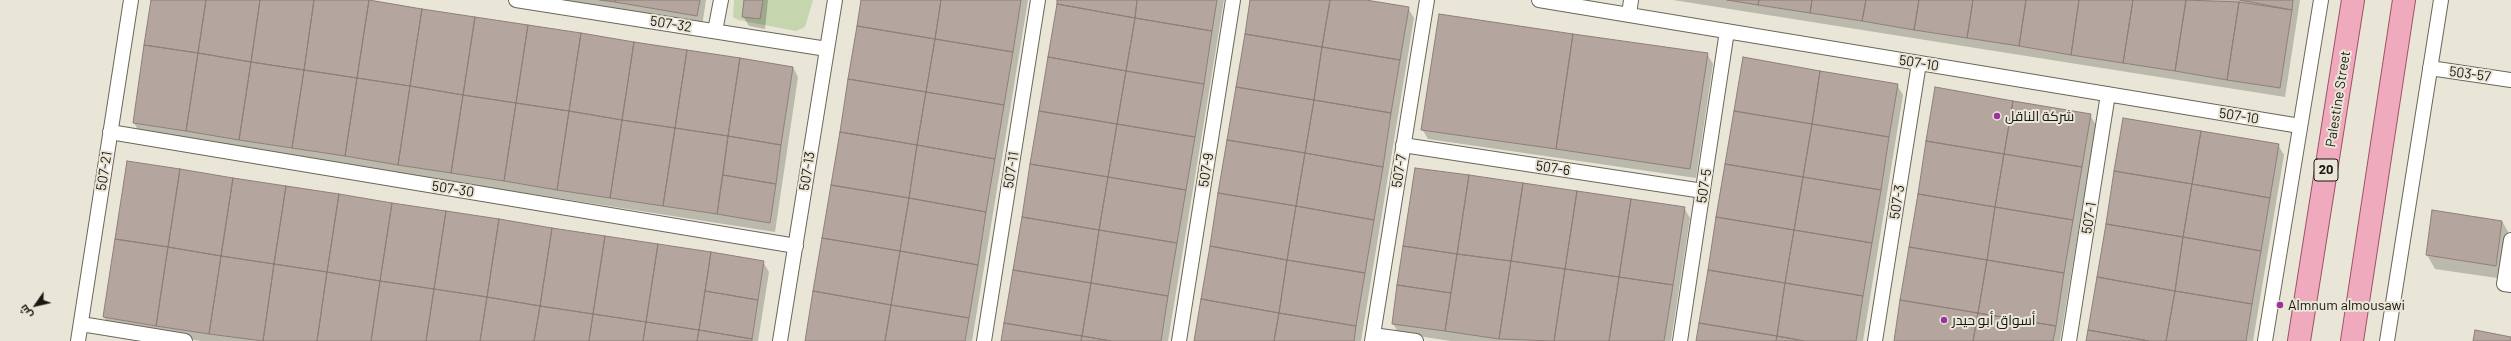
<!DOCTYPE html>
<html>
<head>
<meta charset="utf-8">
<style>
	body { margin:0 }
	#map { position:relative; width:2511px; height:341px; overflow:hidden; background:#eae6d7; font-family:Barlow,Cairo,sans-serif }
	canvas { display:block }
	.north { position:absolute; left:16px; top:285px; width:40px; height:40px; -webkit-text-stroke:3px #eae6d7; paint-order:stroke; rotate:236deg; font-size:11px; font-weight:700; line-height:16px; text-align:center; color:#191712 }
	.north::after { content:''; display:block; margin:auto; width:14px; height:18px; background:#191712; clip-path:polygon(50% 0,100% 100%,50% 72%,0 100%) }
</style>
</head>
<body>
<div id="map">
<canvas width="2511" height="341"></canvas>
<div class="north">ش</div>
</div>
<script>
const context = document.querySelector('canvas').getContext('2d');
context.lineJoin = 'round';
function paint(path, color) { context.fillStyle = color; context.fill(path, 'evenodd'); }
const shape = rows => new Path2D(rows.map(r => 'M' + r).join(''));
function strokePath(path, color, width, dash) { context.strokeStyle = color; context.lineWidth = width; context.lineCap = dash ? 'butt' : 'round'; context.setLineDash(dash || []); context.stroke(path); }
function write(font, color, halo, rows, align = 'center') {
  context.font = font + ' Barlow,Cairo,sans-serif'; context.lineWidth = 4; context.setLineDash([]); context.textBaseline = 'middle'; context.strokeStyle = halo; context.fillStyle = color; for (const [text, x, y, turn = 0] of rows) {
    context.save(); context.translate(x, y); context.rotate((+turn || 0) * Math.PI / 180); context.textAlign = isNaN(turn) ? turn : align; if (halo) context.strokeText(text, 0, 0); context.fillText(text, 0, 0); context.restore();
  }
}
paint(shape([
	[734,0,813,0,805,27,796,31,738,20,733,17]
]), '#c5d5ae');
paint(shape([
	[152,0,362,0,793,67,798,77,775,232,140,133,134,123],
	[550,0,706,0,702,26],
	[745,0,768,0,765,29,749,26,743,16],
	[862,0,1028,0,972,341,806,341],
	[1058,0,1224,0,1168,341,1002,341],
	[1251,0,1360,0,1408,8,1414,18,1361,341,1195,341],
	[1673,0,2300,0,2285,97],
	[1707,54,1713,64,1696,178,1428,139,1422,129],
	[1897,85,1903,95,1863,341,1697,341],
	[2090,115,2096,125,2060,341,1894,341],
	[2278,145,2284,155,2253,341,2087,341],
	[1684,208,1690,218,1671,341,1451,341,1398,333,1393,323],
	[2502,221,2510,235,2504,279,2435,269,2427,255],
	[763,262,769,272,758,341,201,341,110,327,104,317]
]), '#0003');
const building = shape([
	[151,0,206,0,198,53,144,45,151,0],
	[206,0,260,0,251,62,198,53,206,0],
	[260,0,314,0,304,70,251,62,260,0],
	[314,0,369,0,357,78,304,70,314,0],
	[369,0,422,9,410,86,357,78,369,0],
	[600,0,615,0,615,2,600,0],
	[615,0,700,0,697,16,615,2,615,0],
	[744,0,763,0,760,19,742,17,744,0],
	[861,0,941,0,935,39,857,26,861,0],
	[941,0,1021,0,1013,52,935,39,941,0],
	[1057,0,1137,0,1135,18,1057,4,1057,0],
	[1137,0,1217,0,1212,31,1135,18,1137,0],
	[1250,0,1330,0,1322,47,1245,34,1250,0],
	[1330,0,1366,0,1409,7,1400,60,1322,47,1330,0],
	[1727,0,1759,0,1758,5,1727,0],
	[1759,0,1812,0,1810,13,1758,5,1759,0],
	[1812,0,1866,0,1862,21,1810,13,1812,0],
	[1866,0,1919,0,1914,30,1862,21,1866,0],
	[1919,0,1973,0,1967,38,1914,30,1919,0],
	[1973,0,2026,0,2019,46,1967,38,1973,0],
	[2026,0,2079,0,2071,55,2019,46,2026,0],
	[2079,0,2133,0,2123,63,2071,55,2079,0],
	[2133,0,2186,0,2175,71,2123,63,2133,0],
	[2186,0,2239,2,2227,80,2175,71,2186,0],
	[2240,0,2293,0,2292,10,2240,0],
	[2239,2,2292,10,2280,88,2227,80,2239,2],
	[1057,4,1135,18,1126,71,1048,57,1057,4],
	[422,9,475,17,463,95,410,86,422,9],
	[1439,14,1573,34,1556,149,1421,130,1439,14],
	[475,17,528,25,516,103,463,95,475,17],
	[1135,18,1212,31,1204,84,1126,71,1135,18],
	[528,25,581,33,569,111,516,103,528,25],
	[857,26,935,39,926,92,848,79,857,26],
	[581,33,634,42,622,120,569,111,581,33],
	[1245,34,1322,47,1314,100,1236,87,1245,34],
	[1573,34,1708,53,1690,169,1556,149,1573,34],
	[935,39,1013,52,1004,105,926,92,935,39],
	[634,42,687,50,675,128,622,120,634,42],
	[144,45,198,53,186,131,133,123,144,45],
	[1322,47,1400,60,1391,113,1314,100,1322,47],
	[687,50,740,58,728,136,675,128,687,50],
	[198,53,251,62,239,140,186,131,198,53],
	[1048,57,1126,71,1117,124,1039,111,1048,57],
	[1743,57,1820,71,1812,124,1734,111,1743,57],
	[740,58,793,67,781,145,728,136,740,58],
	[251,62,304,70,292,148,239,140,251,62],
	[304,70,357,78,345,156,292,148,304,70],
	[1126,71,1204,84,1195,137,1117,124,1126,71],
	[1820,71,1898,84,1889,137,1812,124,1820,71],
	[357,78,410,86,398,165,345,156,357,78],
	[848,79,926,92,917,145,840,132,848,79],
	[410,86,463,95,451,173,398,165,410,86],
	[1236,87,1314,100,1305,153,1227,140,1236,87],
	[1935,87,2013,101,2004,154,1926,141,1935,87],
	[926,92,1004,105,995,159,917,145,926,92],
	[463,95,516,103,504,181,451,173,463,95],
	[1314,100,1391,113,1383,167,1305,153,1314,100],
	[2013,101,2091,114,2082,167,2004,154,2013,101],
	[516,103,569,111,557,190,504,181,516,103],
	[569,111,622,120,610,198,557,190,569,111],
	[1039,111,1117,124,1108,177,1030,164,1039,111],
	[1734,111,1812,124,1803,177,1725,164,1734,111],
	[2123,118,2201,131,2192,184,2114,171,2123,118],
	[622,120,675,128,663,206,610,198,622,120],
	[1117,124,1195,137,1186,190,1108,177,1117,124],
	[1812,124,1889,137,1881,190,1803,177,1812,124],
	[675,128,728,136,717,214,663,206,675,128],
	[2201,131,2279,144,2270,198,2192,184,2201,131],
	[840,132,917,145,909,198,831,185,840,132],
	[728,136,781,145,776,184,723,175,728,136],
	[1227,140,1305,153,1296,206,1218,193,1227,140],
	[1926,141,2004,154,1995,207,1918,194,1926,141],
	[917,145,995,159,986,212,909,198,917,145],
	[1305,153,1383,167,1374,220,1296,206,1305,153],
	[2004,154,2082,167,2073,220,1995,207,2004,154],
	[127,161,180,169,168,247,115,239,127,161],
	[1030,164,1108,177,1099,230,1022,217,1030,164],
	[1725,164,1803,177,1794,230,1716,217,1725,164],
	[1415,168,1469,175,1457,254,1403,246,1415,168],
	[180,169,233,178,221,256,168,247,180,169],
	[2114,171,2192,184,2183,237,2106,224,2114,171],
	[723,175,776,184,770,223,717,214,723,175],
	[1469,175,1523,183,1511,261,1457,254,1469,175],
	[1108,177,1186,190,1177,243,1099,230,1108,177],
	[1803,177,1881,190,1872,243,1794,230,1803,177],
	[233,178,286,186,274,264,221,256,233,178],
	[1523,183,1577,191,1565,269,1511,261,1523,183],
	[2192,184,2270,198,2261,251,2183,237,2192,184],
	[831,185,909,198,900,251,822,238,831,185],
	[286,186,339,194,327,272,274,264,286,186],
	[1577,191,1631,199,1619,277,1565,269,1577,191],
	[1218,193,1296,206,1287,260,1210,246,1218,193],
	[339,194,392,203,380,281,327,272,339,194],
	[1918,194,1995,207,1987,260,1909,247,1918,194],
	[909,198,986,212,978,265,900,251,909,198],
	[1631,199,1685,207,1673,285,1619,277,1631,199],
	[392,203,446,211,434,289,380,281,392,203],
	[1296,206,1374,220,1365,273,1287,260,1296,206],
	[1995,207,2073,220,2064,273,1987,260,1995,207],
	[2432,210,2502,221,2496,266,2426,255,2432,210],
	[446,211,499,219,487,297,434,289,446,211],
	[1022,217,1099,230,1091,283,1013,270,1022,217],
	[1716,217,1794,230,1785,283,1708,270,1716,217],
	[499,219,552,228,540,306,487,297,499,219],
	[2106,224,2183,237,2175,291,2097,277,2106,224],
	[552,228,605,236,593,314,540,306,552,228],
	[1099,230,1177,243,1168,296,1091,283,1099,230],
	[1794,230,1872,243,1863,296,1785,283,1794,230],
	[605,236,658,244,646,322,593,314,605,236],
	[2183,237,2261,251,2252,304,2175,291,2183,237],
	[822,238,900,251,891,305,813,291,822,238],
	[115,239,168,247,156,326,103,317,115,239],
	[658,244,711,252,699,330,646,322,658,244],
	[1210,246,1287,260,1279,313,1201,299,1210,246],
	[1403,246,1457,254,1451,293,1397,285,1403,246],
	[168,247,221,256,209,334,156,326,168,247],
	[1909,247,1987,260,1978,313,1900,300,1909,247],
	[900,251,978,265,969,318,891,305,900,251],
	[711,252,764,261,758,300,705,291,711,252],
	[1457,254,1511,261,1499,339,1445,331,1457,254],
	[221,256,274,264,263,341,209,334,221,256],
	[1287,260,1365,273,1356,326,1279,313,1287,260],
	[1987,260,2064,273,2056,326,1978,313,1987,260],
	[1511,261,1565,269,1554,341,1499,339,1511,261],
	[274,264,327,272,317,341,263,341,274,264],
	[1565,269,1619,277,1609,341,1554,341,1565,269],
	[1013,270,1091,283,1082,336,1004,323,1013,270],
	[1708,270,1785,283,1777,336,1699,323,1708,270],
	[327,272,380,281,371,341,317,341,327,272],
	[1619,277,1673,285,1664,341,1609,341,1619,277],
	[2097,277,2175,291,2166,341,2149,341,2088,330,2097,277],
	[380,281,434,289,426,341,371,341,380,281],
	[1091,283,1168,296,1161,341,1111,341,1082,336,1091,283],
	[1785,283,1863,296,1856,341,1804,341,1777,336,1785,283],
	[1397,285,1451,293,1445,331,1392,324,1397,285],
	[434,289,487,297,480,341,426,341,434,289],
	[705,291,758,300,752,339,699,330,705,291],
	[813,291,891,305,885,341,805,341,813,291],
	[2175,291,2252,304,2246,341,2166,341,2175,291],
	[487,297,540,306,534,341,480,341,487,297],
	[1201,299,1279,313,1274,341,1194,341,1201,299],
	[1900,300,1978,313,1973,341,1894,341,1900,300],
	[891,305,969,318,965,341,885,341,891,305],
	[540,306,593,314,589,341,534,341,540,306],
	[1279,313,1356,326,1354,341,1274,341,1279,313],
	[1978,313,2056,326,2053,341,1973,341,1978,313],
	[593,314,646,322,643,341,589,341,593,314],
	[646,322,699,330,697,341,643,341,646,322],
	[1004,323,1082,336,1081,341,1001,341,1004,323],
	[1699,323,1777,336,1776,341,1696,341,1699,323],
	[699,330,752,339,752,341,697,341,699,330],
	[2088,330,2149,341,2086,341,2088,330],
	[2475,330,2511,337,2511,341,2473,341,2475,330],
	[1082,336,1111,341,1081,341,1082,336],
	[1777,336,1804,341,1776,341,1777,336]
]);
paint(building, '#b5a59f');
strokePath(building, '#8e7f79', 1);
const street = shape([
	[516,0,827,49],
	[1539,0,2300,126],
	[1629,15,1631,0],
	[715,31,721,0],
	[2430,68,2511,80],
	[110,132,796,246],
	[1403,145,1703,191],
	[2511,240,2504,284,2511,285],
	[81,324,185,341],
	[1373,335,1416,341],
	[78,341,131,0],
	[780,341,835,0],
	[984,341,1038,0],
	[1179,341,1233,0],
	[1372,341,1427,0],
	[1680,341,1727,31],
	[1875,341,1919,63],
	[2069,341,2108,94],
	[2265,341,2321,0],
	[2387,341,2441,0]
]);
const primary = shape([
	[2299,341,2353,0],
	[2352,341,2404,0]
]);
strokePath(street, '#6a6659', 16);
strokePath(primary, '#9d5265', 24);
strokePath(street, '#fff', 14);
strokePath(primary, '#efaabd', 22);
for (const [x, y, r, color] of [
	[1997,116,4,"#97359c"],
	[2280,305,4,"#97359c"],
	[1944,320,4,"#97359c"]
]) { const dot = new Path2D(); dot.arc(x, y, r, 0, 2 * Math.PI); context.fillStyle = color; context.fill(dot); strokePath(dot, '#eae6d7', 1.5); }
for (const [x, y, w] of [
	[2326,170,24]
]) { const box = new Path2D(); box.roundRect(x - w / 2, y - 11, w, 22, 3); context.fillStyle = '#eae6d7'; context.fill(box); strokePath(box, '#191712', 1); }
write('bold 13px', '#191712', null, [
	["20",2326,170]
]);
write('14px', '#191712', '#eae6d7', [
	["507-32",671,24,9],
	["507-10",1919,63,9],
	["503-57",2470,74,8],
	["Palestine Street",2338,99,-81],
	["507-10",2239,116,9],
	["507-6",1553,168,9],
	["507-11",1011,170,-81],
	["507-9",1206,170,-81],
	["507-21",104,171,-81],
	["507-13",807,171,-81],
	["507-7",1399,171,-81],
	["507-5",1704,186,-81],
	["507-30",453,189,9],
	["507-3",1897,202,-81],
	["507-1",2089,218,-81]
]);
write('14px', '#191712', '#eae6d7', [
	["شركة الناقل",2005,116],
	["Almnum almousawi",2288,305],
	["أسواق أبو حيدر",1952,320]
], 'left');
</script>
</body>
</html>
